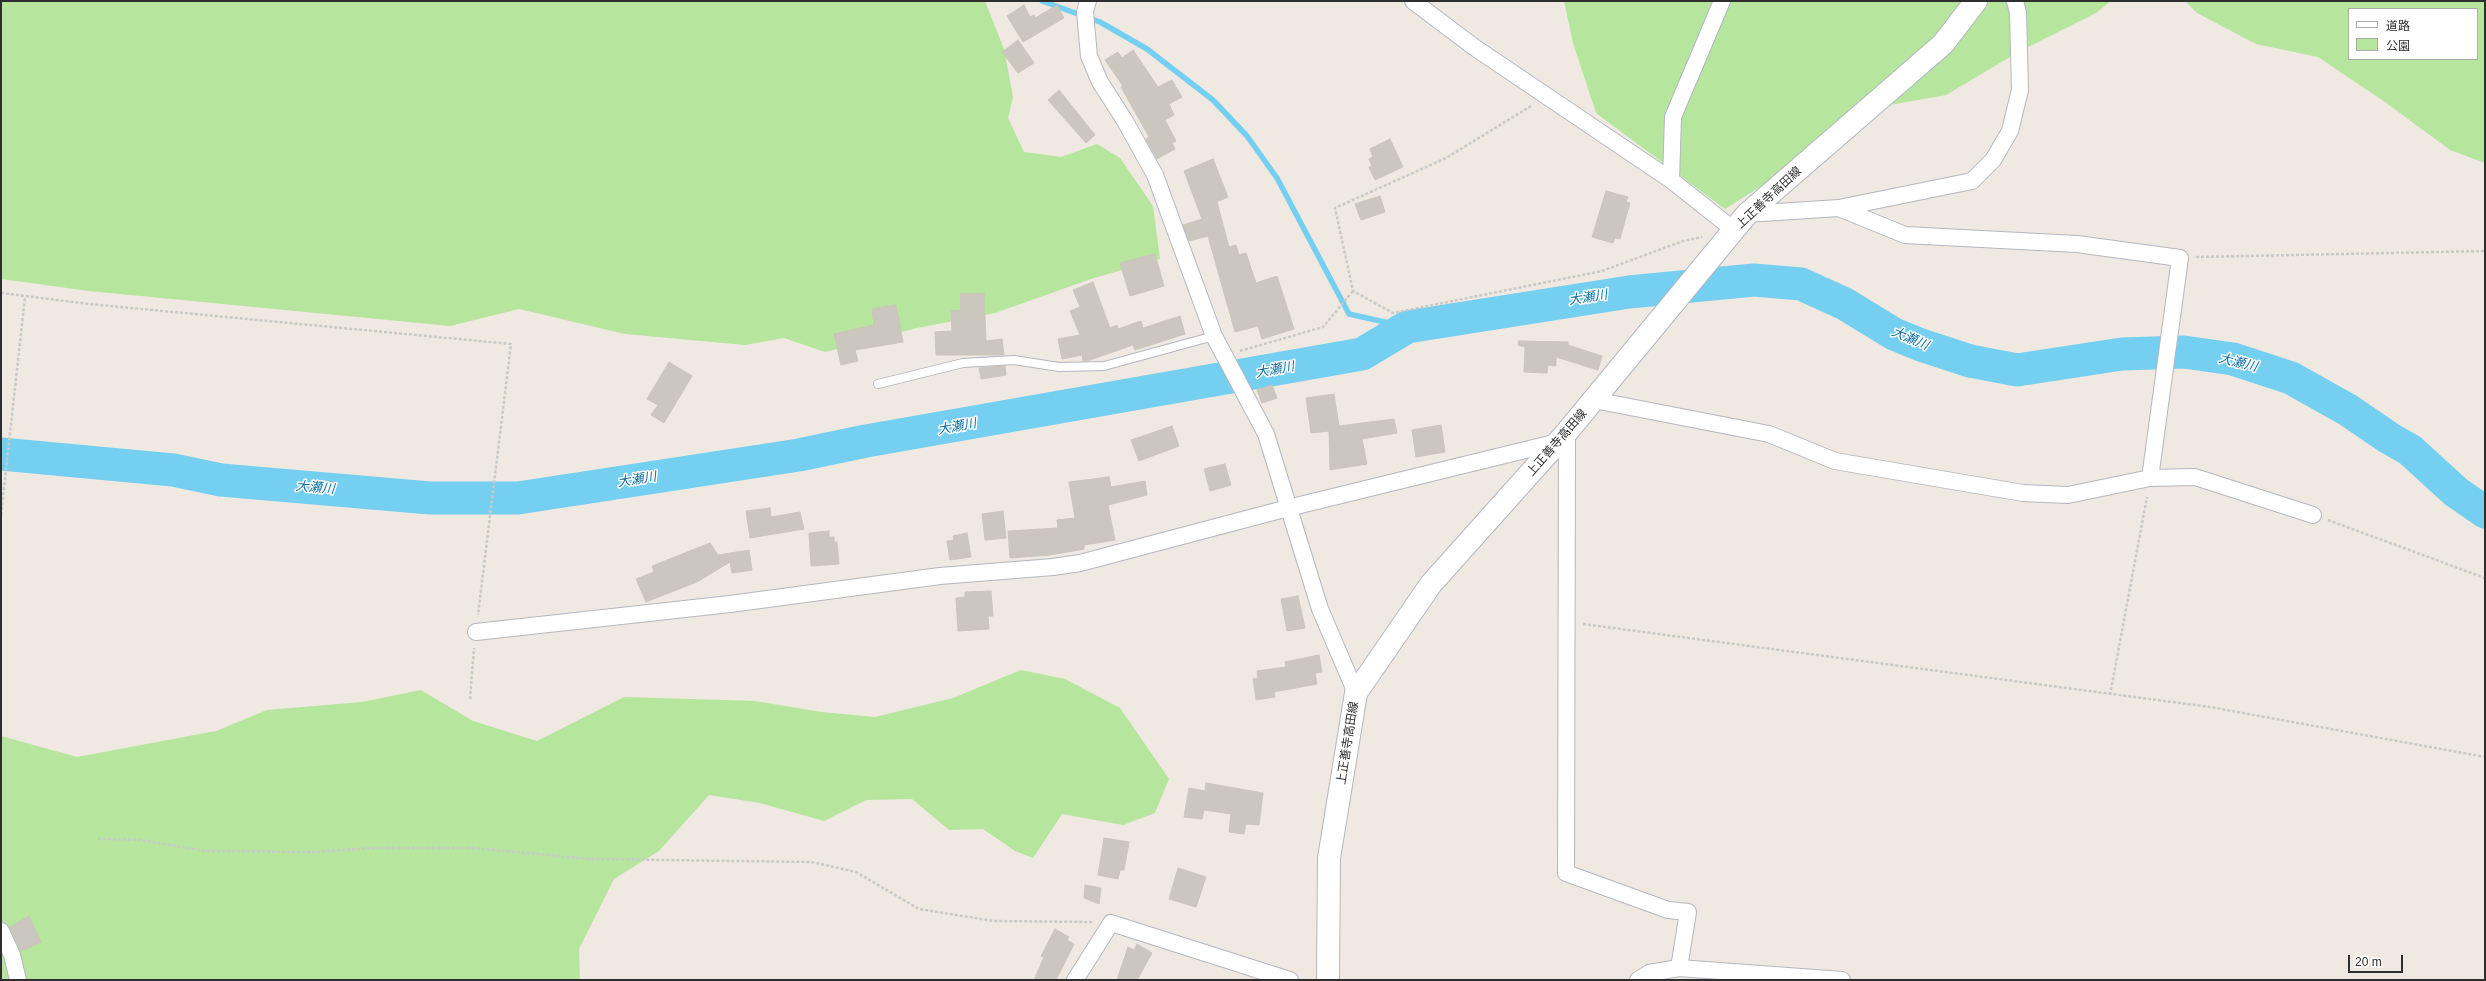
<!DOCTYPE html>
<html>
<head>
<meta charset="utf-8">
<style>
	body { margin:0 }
	#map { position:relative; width:2486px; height:981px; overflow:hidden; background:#efe9e1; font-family:Arial,"Noto Sans JP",sans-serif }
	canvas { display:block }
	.frame { position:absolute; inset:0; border:2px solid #2e2e2e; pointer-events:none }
	.legend { position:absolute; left:2348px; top:8px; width:130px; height:52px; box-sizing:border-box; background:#fff; border:1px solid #ababab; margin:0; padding:5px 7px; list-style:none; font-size:12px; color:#2e2e2e }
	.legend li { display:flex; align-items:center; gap:8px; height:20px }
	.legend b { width:20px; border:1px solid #ababab }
	.scale { position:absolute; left:2348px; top:955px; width:55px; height:18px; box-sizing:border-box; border:2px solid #2e2e2e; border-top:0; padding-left:5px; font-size:12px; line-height:14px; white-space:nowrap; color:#2e2e2e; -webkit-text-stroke:3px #fff; paint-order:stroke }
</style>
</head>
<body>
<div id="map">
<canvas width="2486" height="981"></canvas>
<div class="frame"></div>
<ul class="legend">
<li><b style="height:5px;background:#fff"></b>道路</li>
<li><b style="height:11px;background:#b6e59e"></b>公園</li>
</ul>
<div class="scale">20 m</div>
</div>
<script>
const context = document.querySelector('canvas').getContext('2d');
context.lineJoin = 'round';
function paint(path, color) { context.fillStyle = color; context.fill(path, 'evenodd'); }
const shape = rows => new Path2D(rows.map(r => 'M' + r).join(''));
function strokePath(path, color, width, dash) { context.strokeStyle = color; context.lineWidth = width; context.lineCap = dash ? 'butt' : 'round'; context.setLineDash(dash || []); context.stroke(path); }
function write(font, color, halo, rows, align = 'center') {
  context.font = font + ' Arial,"Noto Sans JP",sans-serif'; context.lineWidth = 3; context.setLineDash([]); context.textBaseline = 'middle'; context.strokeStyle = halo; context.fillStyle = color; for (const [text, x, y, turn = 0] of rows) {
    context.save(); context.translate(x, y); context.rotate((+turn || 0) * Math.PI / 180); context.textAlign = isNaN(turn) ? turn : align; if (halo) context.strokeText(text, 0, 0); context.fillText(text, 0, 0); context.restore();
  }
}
paint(shape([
	[1,1,985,1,1004,49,1013,97,1008,118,1024,152,1061,157,1097,144,1120,158,1153,206,1160,259,1091,279,995,313,917,328,825,352,784,338,745,345,625,334,519,309,450,326,89,291,1,279],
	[1564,1,2111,1,2096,13,2020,51,1946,95,1890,105,1725,209,1596,113,1573,43],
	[2185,1,2485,1,2485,163,2450,150,2385,102,2318,57,2256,44,2197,13],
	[2349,9,2477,9,2477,59,2349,59],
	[1021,670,1065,679,1120,708,1169,779,1155,813,1123,825,1062,814,1033,858,1015,851,983,829,949,830,912,799,866,800,824,821,760,803,709,795,659,851,614,879,579,949,580,980,1,980,1,736,77,757,216,731,267,710,362,702,421,690,473,721,537,741,624,697,755,701,821,712,875,717,953,698]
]), '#b6e59e');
strokePath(shape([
	[1042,1,1100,22,1147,49,1213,100,1247,136,1277,178,1349,314,1407,327]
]), '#75cff0', 5.5);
strokePath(shape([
	[1,454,173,470,221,480,430,498,518,498,799,455,866,441,1362,354,1407,327,1629,292,1754,280,1801,284,1845,304,1894,334,1921,345,1970,361,2017,370,2122,354,2184,352,2233,359,2291,378,2348,410,2389,438,2410,450,2456,492,2485,512]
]), '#75cff0', 33);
const building = shape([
	[1024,5,1030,17,1034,15,1035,18,1057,5,1064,18,1023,42,1007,16,1024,5],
	[1018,40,1034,63,1018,73,1002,52,1018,40],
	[1133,50,1158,87,1172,80,1182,97,1169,104,1174,115,1165,120,1176,141,1172,143,1175,149,1157,159,1146,139,1149,137,1121,87,1123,86,1105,60,1118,52,1122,58,1133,50],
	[1059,90,1095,135,1086,143,1048,100,1059,90],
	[1390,139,1403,167,1375,180,1369,167,1372,166,1369,159,1373,157,1370,149,1390,139],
	[1213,159,1228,197,1217,202,1229,247,1236,245,1239,255,1246,253,1256,283,1277,276,1294,329,1262,339,1258,326,1235,332,1208,236,1189,241,1183,225,1202,219,1184,171,1213,159],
	[1606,191,1628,197,1626,202,1630,203,1620,239,1615,238,1613,243,1592,237,1606,191],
	[1380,196,1385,212,1361,220,1355,204,1380,196],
	[1155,254,1164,286,1130,296,1120,263,1155,254],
	[1093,282,1110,328,1117,325,1118,329,1141,321,1143,328,1180,316,1185,334,1135,350,1133,345,1087,361,1083,361,1082,355,1062,359,1058,339,1080,335,1070,311,1080,307,1073,290,1093,282],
	[984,293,986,341,1002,339,1004,355,936,355,935,332,952,331,951,311,961,310,960,294,984,293],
	[896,305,903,342,855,350,858,361,841,365,834,334,874,325,872,309,896,305],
	[1519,341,1568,342,1568,345,1602,356,1598,370,1556,357,1556,366,1548,365,1547,373,1524,372,1525,347,1518,345,1519,341],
	[669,362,692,376,664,423,651,415,658,405,647,399,669,362],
	[1005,366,1006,375,981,379,979,368,1005,366],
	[1272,385,1277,398,1262,403,1257,390,1272,385],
	[1334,394,1339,426,1394,419,1397,433,1362,439,1367,464,1330,470,1329,431,1311,433,1306,398,1334,394],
	[1441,425,1445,452,1416,457,1412,430,1441,425],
	[1172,426,1179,446,1139,461,1131,440,1172,426],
	[1225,464,1231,485,1210,491,1204,469,1225,464],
	[1109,477,1111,487,1145,481,1147,495,1108,505,1115,540,1084,545,1084,549,1050,555,1010,558,1008,531,1058,528,1057,520,1075,518,1069,482,1109,477],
	[770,508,771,517,800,512,804,529,750,538,746,511,770,508],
	[1003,511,1006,538,985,540,982,514,1003,511],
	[829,531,829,537,834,537,834,542,837,542,839,564,811,566,809,533,829,531],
	[967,533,971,557,950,560,947,541,954,540,953,536,967,533],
	[710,543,718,555,749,550,752,570,732,573,730,562,697,582,646,602,636,579,654,572,652,566,710,543],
	[991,591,993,616,988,616,989,629,958,631,956,598,965,597,965,592,991,591],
	[1298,596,1305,628,1287,631,1281,599,1298,596],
	[1319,655,1322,672,1315,673,1317,684,1274,692,1275,697,1256,700,1253,679,1258,678,1257,671,1286,667,1285,662,1319,655],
	[1206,783,1263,793,1259,825,1246,824,1244,834,1229,832,1231,814,1204,810,1202,819,1184,817,1189,788,1205,791,1206,783],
	[1104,838,1129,842,1124,870,1120,870,1118,879,1098,875,1104,838],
	[1178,868,1206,877,1196,907,1169,899,1178,868],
	[1085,885,1101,888,1099,904,1084,898,1085,885],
	[29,916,41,942,21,951,10,927,29,916],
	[1055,929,1069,937,1067,940,1074,944,1056,980,1034,980,1044,957,1041,956,1055,929],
	[1137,944,1152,953,1137,980,1117,980,1128,947,1134,950,1137,944]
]);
paint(building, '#cbc7bf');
strokePath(building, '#cbc5ba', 1);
const lane = shape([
	[878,384,963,363,1014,360,1059,367,1104,366,1214,336]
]);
const street = shape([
	[1088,1,1085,12,1089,56,1100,82,1125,121,1155,175,1214,336,1266,434,1320,609,1356,693],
	[1413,1,1474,47,1671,180,1734,230],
	[1671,180,1673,117,1722,1],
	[1839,208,1905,235,2077,244,2180,258,2150,478],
	[1747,214,1839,208,1972,181,1993,160,2010,131,2020,90,2018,13,2015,1],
	[1594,400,1769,434,1835,461,2023,493,2068,495,2150,478,2195,477,2313,515],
	[1567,432,1566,873,1668,910,1688,912,1679,968],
	[476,632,730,604,940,576,1053,567,1080,563,1288,508,1558,442],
	[1,931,12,955,18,980],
	[1075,980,1111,923,1290,980],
	[1638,980,1649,973,1679,968,1842,980]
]);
const secondary = shape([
	[1328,980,1329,858,1356,693,1431,584,1567,432,1747,214,1943,44,1976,1]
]);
strokePath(lane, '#b4b7c1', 10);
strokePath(street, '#b4b7c1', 18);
strokePath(secondary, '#b4b7c1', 24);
strokePath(shape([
	[1531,106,1446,158,1335,208,1353,291,1393,313,1602,271,1683,241,1702,237],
	[2196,257,2485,251],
	[1,293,89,304,511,344,478,615],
	[1240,351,1323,327,1353,291],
	[1,515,25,297],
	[2328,520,2485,578],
	[1583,624,2210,707,2485,757],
	[2110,695,2147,497],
	[470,699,474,648],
	[98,839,140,840,205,851,313,852,372,848,474,848,588,859,812,862,856,872,919,909,994,921,1092,922]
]), '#c9c9c9', 2.5, [3, 2]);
strokePath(lane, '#fff', 8);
strokePath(street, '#fff', 16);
strokePath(secondary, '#fff', 22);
write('12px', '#2e2e2e', '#fff', [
	["上正善寺高田線",1769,198,-43],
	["上正善寺高田線",1557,443,-49],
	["上正善寺高田線",1348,743,-81]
]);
write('italic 13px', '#0d6fa3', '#fff', [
	["大瀬川",1588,298,-9],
	["大瀬川",1910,339,23],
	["大瀬川",2238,363,14],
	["大瀬川",1275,370,-10],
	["大瀬川",957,427,-10],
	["大瀬川",637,480,-9],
	["大瀬川",315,488,5]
]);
</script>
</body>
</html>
